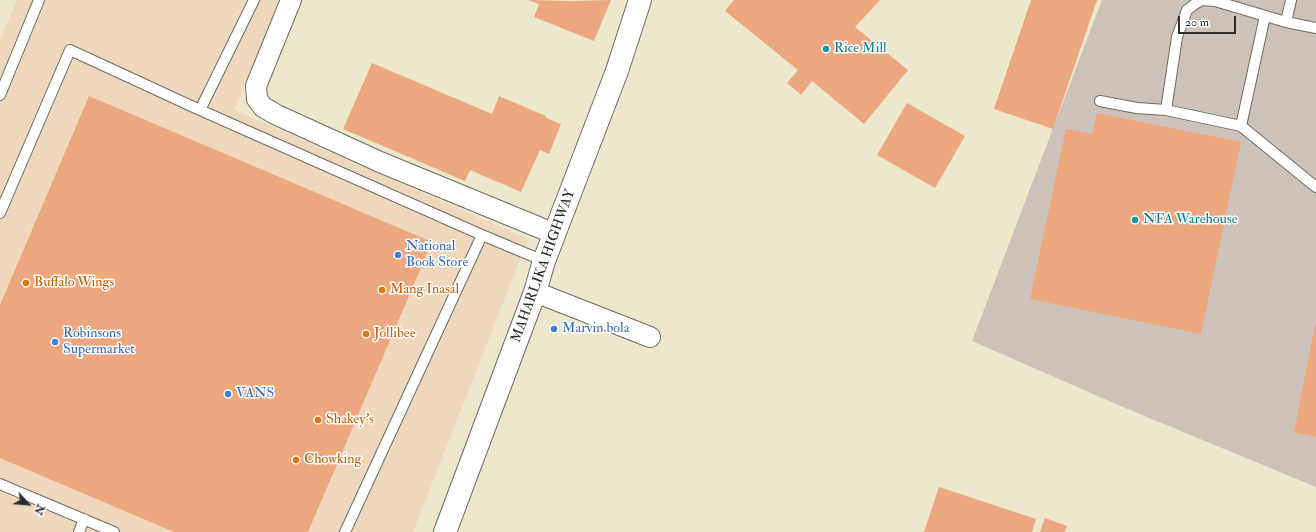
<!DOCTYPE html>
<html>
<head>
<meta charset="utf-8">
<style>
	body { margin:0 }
	#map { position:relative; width:1316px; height:532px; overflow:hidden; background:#ede7cb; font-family:"IM FELL Double Pica",serif }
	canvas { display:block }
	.north { position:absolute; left:8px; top:484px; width:40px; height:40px; -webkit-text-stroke:3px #fff; paint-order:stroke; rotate:116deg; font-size:11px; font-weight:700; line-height:16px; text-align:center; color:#2b2b2b }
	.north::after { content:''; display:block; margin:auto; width:14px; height:18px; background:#2b2b2b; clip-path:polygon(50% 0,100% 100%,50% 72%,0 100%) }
	.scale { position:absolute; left:1178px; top:16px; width:58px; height:18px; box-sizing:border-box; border:2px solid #2b2b2b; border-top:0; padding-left:5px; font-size:12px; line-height:14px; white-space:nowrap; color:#2b2b2b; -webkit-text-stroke:3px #fff; paint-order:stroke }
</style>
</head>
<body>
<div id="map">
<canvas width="1316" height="532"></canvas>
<div class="north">N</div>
<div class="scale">20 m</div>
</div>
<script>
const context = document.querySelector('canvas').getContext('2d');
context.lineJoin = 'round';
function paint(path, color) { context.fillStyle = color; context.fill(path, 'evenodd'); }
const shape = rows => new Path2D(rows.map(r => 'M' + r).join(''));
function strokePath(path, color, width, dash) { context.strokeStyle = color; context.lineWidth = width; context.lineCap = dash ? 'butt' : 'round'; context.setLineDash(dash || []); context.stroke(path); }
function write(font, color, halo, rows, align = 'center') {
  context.font = font + ' "IM FELL Double Pica",serif'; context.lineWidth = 3; context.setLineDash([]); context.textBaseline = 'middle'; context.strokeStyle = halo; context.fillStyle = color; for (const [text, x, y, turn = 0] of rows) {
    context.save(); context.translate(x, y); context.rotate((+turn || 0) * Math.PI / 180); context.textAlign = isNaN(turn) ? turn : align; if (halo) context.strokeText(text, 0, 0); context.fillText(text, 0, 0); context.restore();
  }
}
paint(shape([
	[17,0,281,0,234,110,528,239,413,532,0,532,0,40]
]), '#eed7bb');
paint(shape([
	[1102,0,1316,0,1316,487,1123,407,972,341]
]), '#ccc2b9');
paint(shape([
	[528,0,570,1,611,0,594,41,534,17,539,4],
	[734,0,880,0,855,27,908,70,864,124,812,81,801,95,787,83,798,70,725,11],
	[1031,0,1097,0,1053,129,994,109],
	[372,63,492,114,499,96,546,116,546,118,561,124,549,154,540,150,521,192,470,170,465,181,343,129],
	[89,96,432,242,308,532,174,532,0,458,0,305],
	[907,103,965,136,935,188,877,155],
	[1097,113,1241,142,1201,334,1030,299,1066,129,1092,134],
	[1315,325,1316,325,1316,437,1294,432],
	[939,487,1036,519,1032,532,924,532],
	[1045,518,1067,526,1065,532,1040,532]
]), '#eea880');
const service = shape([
	[1202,0,1215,1,1286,22,1316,28],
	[1286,22,1291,0],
	[0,95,39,0],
	[1100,101,1137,108,1166,110,1241,126,1316,187],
	[200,110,254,0],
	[1166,110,1177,37,1187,10,1195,4,1202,0],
	[1241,126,1265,16],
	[0,213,70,50,200,110,482,235,544,261],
	[0,484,114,532],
	[79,532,84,519],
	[345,532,482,235]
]);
const minor = shape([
	[291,0,256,86,257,99,263,107,277,115,380,162,555,234],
	[535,292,650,337]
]);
const primary = shape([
	[445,532,535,292,544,261,617,71,640,0]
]);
strokePath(service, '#6f6d63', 12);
strokePath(minor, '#6f6d63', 22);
strokePath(primary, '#6f6d63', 24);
strokePath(service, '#fff', 10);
strokePath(minor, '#fff', 20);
strokePath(primary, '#fff', 22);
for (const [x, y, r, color] of [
	[826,49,4,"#0f9aa8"],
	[1135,220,4,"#0f9aa8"],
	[398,255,4,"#3f7fe0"],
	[26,283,4,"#e8710a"],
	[382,290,4,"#e8710a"],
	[554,329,4,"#3f7fe0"],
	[366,334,4,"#e8710a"],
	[55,342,4,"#3f7fe0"],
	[228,394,4,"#3f7fe0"],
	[318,420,4,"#e8710a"],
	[296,460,4,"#e8710a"]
]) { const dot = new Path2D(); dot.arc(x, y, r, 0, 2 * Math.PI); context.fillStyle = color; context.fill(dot); strokePath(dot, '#fff', 1.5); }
write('14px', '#0d838f', '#fff', [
	["Rice Mill",834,49],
	["NFA Warehouse",1143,220]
], 'left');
write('14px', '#366cbe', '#fff', [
	["National",406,247],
	["Book Store",406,263],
	["Marvin bola",562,329],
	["Robinsons",63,334],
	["Supermarket",63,350],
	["VANS",236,394]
], 'left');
write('14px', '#2b2b2b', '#fff', [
	["MAHARLIKA HIGHWAY",544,266,-70]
]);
write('14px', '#c56008', '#fff', [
	["Buffalo Wings",34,283],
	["Mang Inasal",390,290],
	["Jollibee",374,334],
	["Shakey's",326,420],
	["Chowking",304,460]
], 'left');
</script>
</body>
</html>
